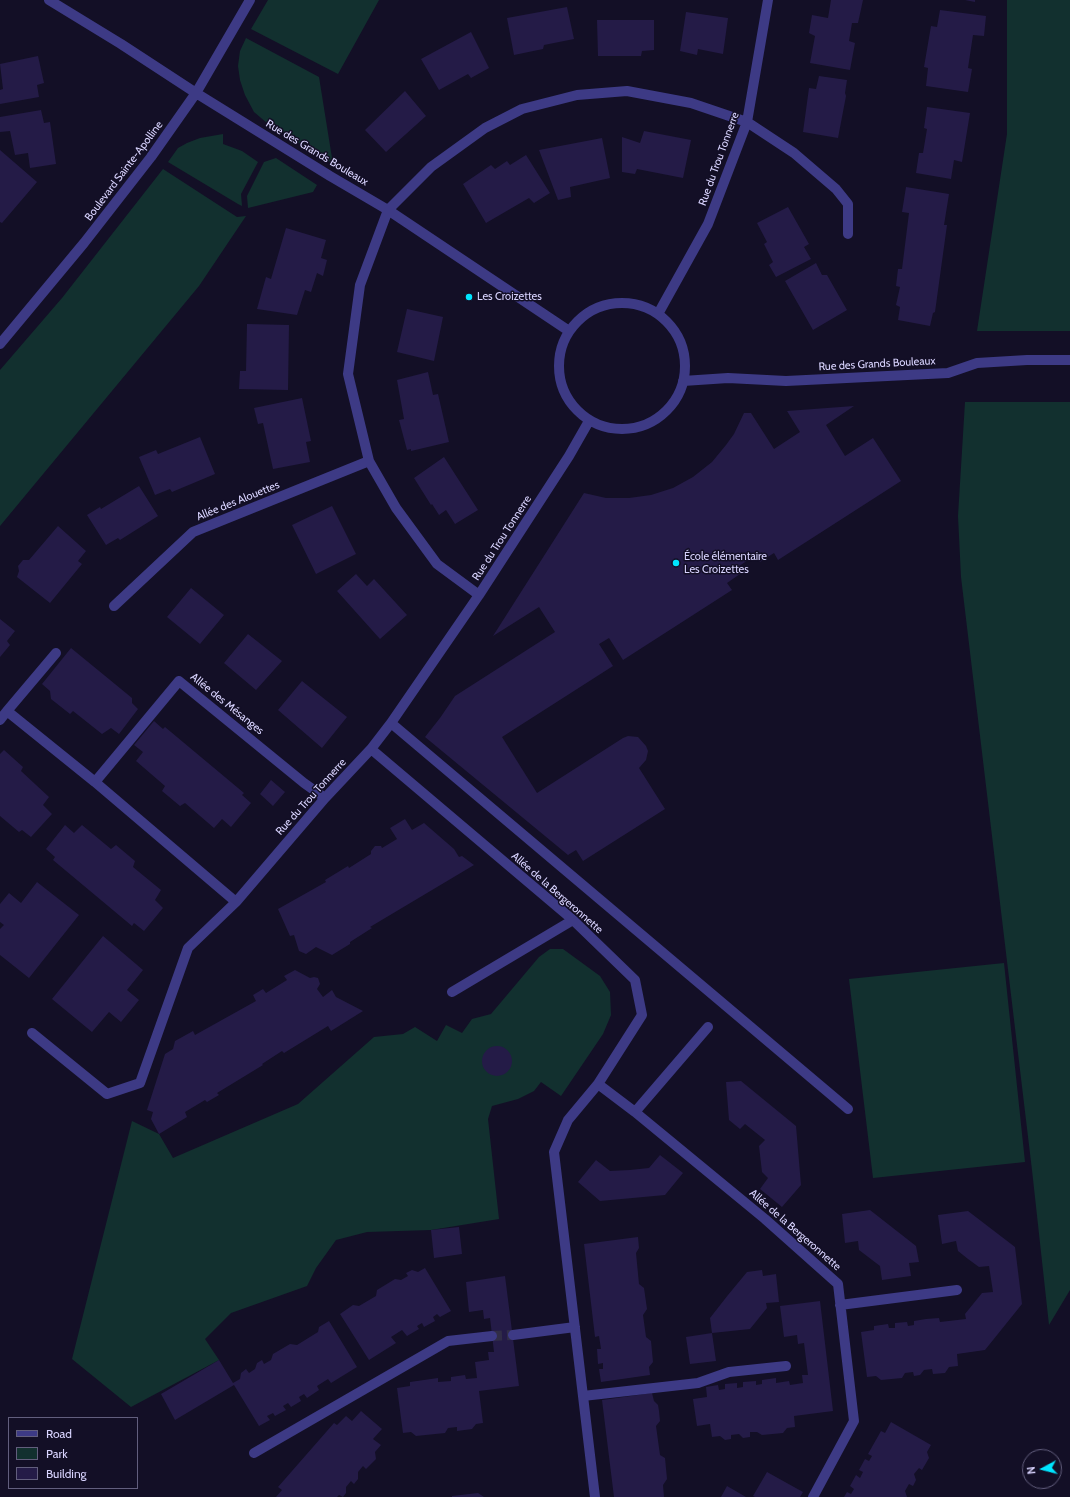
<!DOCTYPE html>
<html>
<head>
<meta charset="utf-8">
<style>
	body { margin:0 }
	#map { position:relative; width:1070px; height:1497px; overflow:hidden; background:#130f26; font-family:Cabin,sans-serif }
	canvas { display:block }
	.legend { position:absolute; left:8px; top:1417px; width:130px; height:72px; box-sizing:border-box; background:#130f26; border:1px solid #625e7d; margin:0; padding:5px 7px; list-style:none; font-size:12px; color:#d9d4ff }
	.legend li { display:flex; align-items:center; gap:8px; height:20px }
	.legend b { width:20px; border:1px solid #625e7d }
	.north { position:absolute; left:1022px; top:1449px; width:40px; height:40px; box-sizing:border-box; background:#130f26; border:1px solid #625e7d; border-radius:50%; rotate:263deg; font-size:11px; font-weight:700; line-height:16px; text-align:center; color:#d9d4ff }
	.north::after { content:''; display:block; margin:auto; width:14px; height:18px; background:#00e5ff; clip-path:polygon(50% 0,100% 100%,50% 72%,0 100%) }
</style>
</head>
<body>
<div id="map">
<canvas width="1070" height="1497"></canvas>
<ul class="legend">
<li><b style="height:5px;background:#3d3a85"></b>Road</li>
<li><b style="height:11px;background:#12302f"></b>Park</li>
<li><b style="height:11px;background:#241b47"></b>Building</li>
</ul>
<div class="north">N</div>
</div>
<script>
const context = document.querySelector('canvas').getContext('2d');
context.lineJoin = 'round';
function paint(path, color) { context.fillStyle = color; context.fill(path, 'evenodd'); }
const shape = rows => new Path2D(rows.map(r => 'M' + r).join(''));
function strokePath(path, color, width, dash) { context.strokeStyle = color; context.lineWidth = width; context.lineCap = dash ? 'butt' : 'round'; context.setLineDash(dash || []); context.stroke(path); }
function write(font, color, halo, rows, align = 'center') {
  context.font = font + ' Cabin,sans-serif'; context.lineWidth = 3; context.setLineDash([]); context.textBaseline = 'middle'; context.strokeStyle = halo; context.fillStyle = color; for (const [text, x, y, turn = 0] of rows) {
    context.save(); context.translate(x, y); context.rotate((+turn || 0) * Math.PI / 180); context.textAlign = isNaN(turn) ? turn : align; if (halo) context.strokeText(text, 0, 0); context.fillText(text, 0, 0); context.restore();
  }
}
paint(shape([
	[268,0,379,0,338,74,251,29],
	[1007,0,1070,0,1070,331,977,331,1007,134],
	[246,38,319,77,332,158,329,162,267,123,254,112,245,95,240,80,238,66,240,51],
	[223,134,223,144,242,151,258,162,241,194,242,206,238,204,168,162,178,148,187,143,200,138],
	[276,158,317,185,313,192,248,208,247,196,264,162],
	[163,169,237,217,246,216,199,286,0,526,0,370,62,298],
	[965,402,1070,402,1070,1290,1049,1325,1032,1170,961,577,958,516],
	[550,949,563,949,600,976,610,992,611,1015,603,1034,561,1096,541,1082,534,1091,518,1099,492,1106,488,1119,499,1219,431,1230,367,1232,336,1240,316,1268,307,1286,231,1313,205,1339,219,1360,131,1407,72,1359,132,1121,159,1134,173,1158,298,1104,374,1037,403,1034,415,1027,437,1041,446,1025,462,1033,472,1019,491,1014,539,957],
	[1004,963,1025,1162,873,1178,849,979]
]), '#12302f');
paint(shape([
	[831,0,863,0,858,23,852,23,849,41,855,43,850,70,810,63,815,36,809,33,812,15,828,18],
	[965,0,975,0,975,2],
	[567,7,574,39,544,45,543,49,514,55,507,18],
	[940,10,986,16,984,36,973,35,968,68,972,69,968,92,926,86,928,68,924,67,931,26,937,27],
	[686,12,728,18,723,54,698,49,697,55,680,51],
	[597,20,654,20,654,50,642,51,641,56,598,56],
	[471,32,489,68,471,78,468,74,439,90,421,59],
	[38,56,44,83,37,85,39,97,0,104,0,90,3,89,0,64],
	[819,76,847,80,845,93,846,96,838,138,803,132,809,88,816,89],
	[405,91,426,116,386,152,365,130],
	[927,107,970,113,962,162,954,160,951,179,916,173,919,153,923,153,927,129,924,128],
	[41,110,44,123,50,122,56,164,30,168,28,153,15,155,10,131,0,132,0,117],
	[644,131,691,140,683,178,637,169,635,174,622,172,622,137,640,143],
	[602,138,610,178,570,187,571,197,558,200,539,150],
	[0,150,37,182,2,223,0,222],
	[526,155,550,193,534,203,529,198,486,223,463,184,491,165,495,169,507,161,510,165],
	[906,187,949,194,944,225,947,225,935,312,933,313,930,326,898,320,900,307,896,305,900,287,896,286,898,269,902,269,909,213,902,212],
	[788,207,809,244,804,247,811,259,776,277,769,265,773,262,764,244,767,242,757,223],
	[286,228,326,240,321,258,327,260,323,276,317,273,311,292,305,290,297,315,257,309,266,277,271,279],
	[816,263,822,275,827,275,847,310,813,330,785,281],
	[407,309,443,317,434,361,397,352],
	[247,324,289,325,288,390,239,389,240,371,246,371],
	[428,372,433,395,438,394,449,442,411,451,411,449,407,450,399,420,404,419,397,380],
	[302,398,311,441,306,442,310,462,273,469,263,423,258,424,254,408],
	[854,406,826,425,845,456,873,438,901,481,778,560,774,553,760,562,756,555,736,568,740,574,727,583,732,590,623,660,609,638,599,644,613,666,502,737,537,793,623,738,628,736,638,737,646,746,648,751,646,760,639,768,665,809,583,861,576,850,568,855,425,737,440,718,455,696,555,632,539,607,493,636,584,493,606,498,629,498,651,495,673,488,693,477,712,462,726,445,734,434,744,413,751,413,774,449,800,432,787,411],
	[200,437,215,474,172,492,170,489,155,495,139,457,156,450,158,454],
	[444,457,478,510,455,524,446,510,439,515,432,504,431,505,414,478],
	[139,486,158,516,120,540,118,538,106,545,87,515,100,507,101,509],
	[332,506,356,554,316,574,292,525],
	[58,526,86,551,78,561,82,564,50,603,17,577,19,571,18,566,23,560,29,560],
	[356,574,367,586,374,579,407,615,380,639,337,591],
	[191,588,224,615,200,644,167,617],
	[0,619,15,631,7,641,10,645,0,657],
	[248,634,282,661,256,690,224,663],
	[71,648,132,698,132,703,138,709,119,734,111,728,102,734,73,711,70,714,51,699,50,691,42,684],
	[302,681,347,717,322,748,278,710],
	[154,721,163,729,165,727,244,793,242,795,251,803,231,827,222,819,214,828,185,803,180,806,162,791,165,786,136,761,143,752,134,745],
	[4,750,23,767,21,771,49,797,43,805,52,814,31,837,22,830,19,832,0,816,0,754],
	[271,780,285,792,273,806,260,794],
	[405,819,412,830,424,823,454,849,459,857,462,856,474,865,370,927,372,928,350,942,350,944,332,955,316,947,306,954,299,951,294,935,290,936,278,909,326,882,325,880,348,866,349,868,371,854,371,851,375,846,381,846,382,848,397,839,390,828],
	[65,825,74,833,82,825,111,849,116,845,135,861,133,867,161,890,155,900,163,908,144,931,134,923,132,926,53,860,55,857,46,849],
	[37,882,79,915,29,978,0,955,0,929,4,925,0,922,0,904,9,893,21,903],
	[103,936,143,970,127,990,139,1000,121,1022,109,1012,92,1032,52,999],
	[295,970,310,978,314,977,318,978,320,984,317,989,323,997,332,990,336,997,363,1011,331,1031,328,1026,284,1053,282,1051,262,1064,263,1065,217,1093,219,1095,207,1102,205,1100,185,1112,187,1117,159,1134,151,1119,153,1112,147,1110,165,1054,173,1049,175,1041,193,1031,195,1035,256,1001,253,995,263,989,266,993,287,980,284,976],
	'482 1061a15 15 0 1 1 30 0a15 15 0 1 1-30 0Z',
	[741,1081,796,1126,801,1185,782,1207,760,1189,768,1178,762,1172,759,1146,765,1140,745,1124,740,1129,729,1120,726,1082],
	[660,1155,683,1173,665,1195,600,1201,578,1182,596,1160,610,1171,630,1170,649,1168],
	[870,1210,916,1246,919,1262,909,1263,911,1276,882,1280,880,1266,859,1250,858,1241,845,1243,842,1214],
	[968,1211,1015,1247,1022,1304,985,1350,957,1354,958,1366,949,1367,945,1373,933,1374,932,1369,924,1370,920,1375,914,1376,913,1372,905,1373,902,1378,881,1380,876,1376,867,1377,861,1332,874,1330,874,1326,888,1324,889,1328,895,1328,895,1323,907,1322,908,1326,914,1325,914,1321,926,1319,939,1318,940,1322,966,1319,965,1314,982,1293,993,1292,989,1266,979,1267,968,1259,958,1251,956,1241,942,1244,938,1215],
	[459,1227,462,1254,434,1258,431,1230],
	[638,1237,639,1248,636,1253,639,1284,644,1288,647,1309,643,1315,646,1337,651,1341,653,1362,649,1367,650,1375,601,1382,599,1369,603,1369,603,1363,598,1364,597,1349,601,1349,599,1336,595,1337,584,1244],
	[425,1268,451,1311,440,1317,437,1314,433,1317,435,1321,424,1327,422,1323,417,1326,419,1329,407,1336,402,1330,391,1337,396,1343,369,1360,340,1314,353,1305,359,1306,376,1296,377,1290,395,1279,401,1280,408,1276,406,1273,412,1270,418,1272],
	[762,1270,763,1276,776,1274,779,1302,766,1303,767,1308,750,1329,712,1333,710,1318,728,1295,747,1272],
	[505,1276,519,1386,479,1391,483,1423,476,1424,472,1429,457,1431,457,1427,448,1428,445,1433,416,1436,411,1432,403,1433,397,1388,410,1386,410,1382,438,1378,438,1382,451,1381,451,1377,465,1375,466,1379,477,1378,475,1362,489,1360,488,1352,494,1352,490,1318,484,1319,483,1310,469,1312,466,1282],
	[820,1301,833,1411,794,1416,795,1427,787,1428,783,1433,762,1435,757,1432,750,1432,750,1437,743,1438,739,1434,731,1435,731,1439,725,1440,720,1436,712,1437,710,1424,697,1426,693,1399,707,1397,706,1387,718,1385,719,1390,725,1389,725,1384,737,1383,737,1388,743,1387,743,1382,756,1381,756,1385,762,1384,762,1380,776,1378,776,1383,789,1381,790,1385,803,1383,802,1375,808,1375,804,1343,798,1344,797,1335,784,1337,780,1306],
	[329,1321,357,1367,331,1383,328,1379,317,1386,319,1390,307,1398,304,1394,299,1397,301,1401,291,1407,288,1403,283,1406,286,1410,275,1416,273,1413,267,1416,270,1420,259,1426,234,1385,175,1420,161,1394,219,1360,233,1383,240,1379,241,1373,246,1369,249,1373,255,1369,257,1363,262,1360,264,1364,271,1360,273,1354,290,1344,297,1345,318,1332,319,1327],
	[712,1333,716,1361,690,1364,686,1337],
	[652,1393,654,1401,658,1405,659,1411,660,1421,656,1426,660,1455,665,1458,667,1479,663,1485,664,1497,614,1497,602,1400],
	[361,1411,382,1429,373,1439,381,1445,375,1452,376,1459,366,1469,363,1466,358,1472,358,1479,354,1484,351,1481,346,1487,346,1493,343,1497,339,1495,337,1497,276,1497,282,1490,278,1487,334,1423,337,1425,346,1416,352,1421],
	[891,1422,931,1445,927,1452,929,1458,922,1470,919,1468,914,1474,916,1480,913,1486,909,1484,905,1491,907,1497,844,1497,847,1492,851,1494,854,1489,850,1486,856,1475,860,1478,863,1472,859,1470,865,1459,869,1461,872,1456,868,1454,881,1431,885,1433],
	[767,1472,803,1492,800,1497,755,1497,753,1496],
	[727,1486,746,1497,721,1497],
	[478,1493,484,1497,452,1497,452,1496]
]), '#241b47');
strokePath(shape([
	[492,1336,513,1335]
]), '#312d47', 10, [10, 5]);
strokePath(shape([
	[49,0,121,44,196,93,330,176,388,210,569,331],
	'559 366a63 63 0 1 1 126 0a63 63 0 1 1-126 0Z',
	[658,314,708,224,747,122,768,0],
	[0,344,84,243,151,157,196,93,250,0],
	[683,381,728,378,786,381,948,373,977,363,1027,360,1070,360],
	[479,595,437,564,396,508,369,461,348,374,360,285,388,210,431,167,485,128,522,109,577,95,627,91,691,103,747,122,794,153,836,189,848,204,848,234],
	[114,606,193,532,369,461],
	[7,711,56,653],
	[0,720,7,711,95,782,236,902],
	[391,723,848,1109],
	[371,749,573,920,635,980,642,1015,598,1084,568,1120,554,1152,595,1497],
	[95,782,179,681,304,783,325,798],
	[452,992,573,920],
	[32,1033,107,1094,140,1083,188,948,236,902,325,798,371,749,391,723,479,595,569,456,589,421],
	[598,1084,635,1112,765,1219,838,1284,854,1421,813,1497],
	[635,1112,708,1027],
	[840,1305,957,1290],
	[513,1335,575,1327],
	[583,1396,698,1383,729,1372,786,1366],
	[254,1453,448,1341,492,1336]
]), '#3d3a85', 10);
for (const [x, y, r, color] of [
	[469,297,4,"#00e5ff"],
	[676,563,4,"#00e5ff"]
]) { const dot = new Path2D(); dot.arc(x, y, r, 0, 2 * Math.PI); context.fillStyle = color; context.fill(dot); strokePath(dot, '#130f26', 1.5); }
write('11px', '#d9d4ff', '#130f26', [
	["Rue des Grands Bouleaux",317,153,31],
	["Rue du Trou Tonnerre",719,159,-70],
	["Boulevard Sainte-Apolline",124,171,-53],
	["Rue des Grands Bouleaux",877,364,-3],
	["Allée des Alouettes",238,501,-22],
	["Rue du Trou Tonnerre",502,538,-57],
	["Allée des Mésanges",227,704,39],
	["Rue du Trou Tonnerre",311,797,-48],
	["Allée de la Bergeronnette",557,893,41],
	["Allée de la Bergeronnette",795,1230,41]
]);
write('11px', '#d9d4ff', '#130f26', [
	["Les Croizettes",477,297],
	["École élémentaire",684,557],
	["Les Croizettes",684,570]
], 'left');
</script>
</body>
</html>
